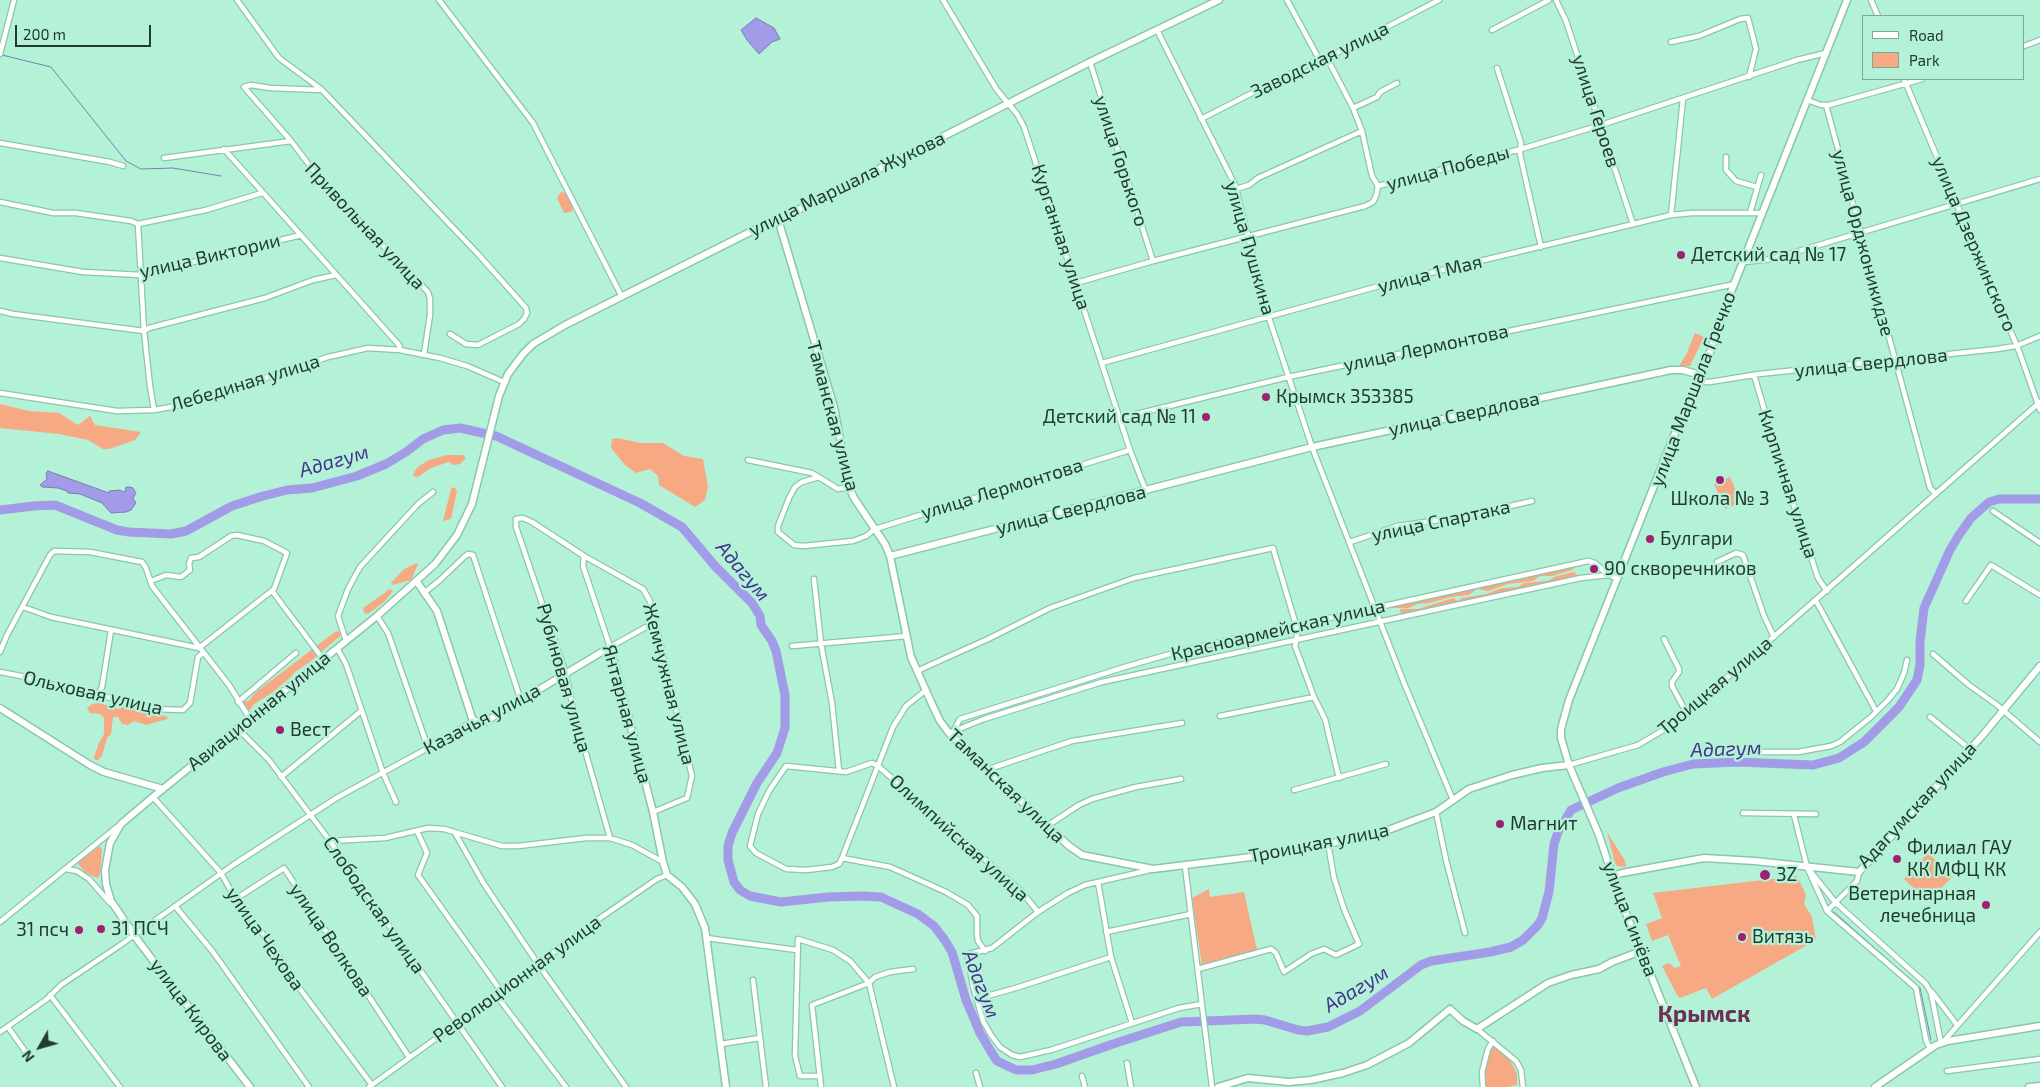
<!DOCTYPE html>
<html>
<head>
<meta charset="utf-8">
<style>
	body { margin:0 }
	#map { position:relative; width:2040px; height:1087px; overflow:hidden; background:#b4f2d7; font-family:"Exo 2",sans-serif }
	canvas { display:block }
	.legend { position:absolute; left:1862px; top:15px; width:162px; height:65px; box-sizing:border-box; background:#b4f2d7; border:1px solid #7aa995; margin:0; padding:6px 9px; list-style:none; font-size:15px; color:#223b31 }
	.legend li { display:flex; align-items:center; gap:10px; height:25px }
	.legend b { width:25px; border:1px solid #7aa995 }
	.north { position:absolute; left:15px; top:1022px; width:50px; height:50px; -webkit-text-stroke:4px #b4f2d7; paint-order:stroke; rotate:232deg; font-size:14px; font-weight:700; line-height:20px; text-align:center; color:#223b31 }
	.north::after { content:''; display:block; margin:auto; width:18px; height:22px; background:#223b31; clip-path:polygon(50% 0,100% 100%,50% 72%,0 100%) }
	.scale { position:absolute; left:15px; top:25px; width:136px; height:22px; box-sizing:border-box; border:2px solid #223b31; border-top:0; padding-left:6px; font-size:15px; line-height:18px; white-space:nowrap; color:#223b31; -webkit-text-stroke:4px #b4f2d7; paint-order:stroke }
</style>
</head>
<body>
<div id="map">
<canvas width="2040" height="1087"></canvas>
<ul class="legend">
<li><b style="height:6px;background:#fff"></b>Road</li>
<li><b style="height:14px;background:#f7a983"></b>Park</li>
</ul>
<div class="north">N</div>
<div class="scale">200 m</div>
</div>
<script>
const context = document.querySelector('canvas').getContext('2d');
context.lineJoin = 'round';
function paint(path, color) { context.fillStyle = color; context.fill(path, 'evenodd'); }
const shape = rows => new Path2D(rows.map(r => 'M' + r).join(''));
function strokePath(path, color, width, dash) { context.strokeStyle = color; context.lineWidth = width; context.lineCap = dash ? 'butt' : 'round'; context.setLineDash(dash || []); context.stroke(path); }
function write(font, color, halo, rows, align = 'center') {
  context.font = font + ' "Exo 2",sans-serif'; context.lineWidth = 4.5; context.setLineDash([]); context.textBaseline = 'middle'; context.strokeStyle = halo; context.fillStyle = color; for (const [text, x, y, turn = 0] of rows) {
    context.save(); context.translate(x, y); context.rotate((+turn || 0) * Math.PI / 180); context.textAlign = isNaN(turn) ? turn : align; if (halo) context.strokeText(text, 0, 0); context.fillText(text, 0, 0); context.restore();
  }
}
paint(shape([
	[561,192,567,193,573,207,572,212,564,213,557,198],
	[1695,333,1704,337,1690,366,1679,366,1686,355],
	[0,404,29,411,59,413,78,425,90,416,95,425,141,432,135,440,109,449,103,449,88,440,59,434,0,428],
	[617,438,641,443,663,443,684,456,703,459,708,487,705,500,695,507,659,485,658,476,650,469,636,473,625,465,611,448,612,439],
	[447,455,463,455,466,458,460,464,454,465,448,462,429,469,418,477,413,476,414,472,419,466,429,460],
	[1730,477,1741,502,1725,509,1714,484],
	[453,487,455,488,457,491,451,519,443,521,451,489],
	[417,563,418,564,411,580,392,585,391,583,404,569],
	[1576,566,1572,570,1552,576,1540,576,1533,581,1508,584,1488,591,1477,589,1469,595,1451,597,1429,603,1417,604,1409,608,1385,608],
	[1574,572,1579,577,1401,615,1400,609,1418,609,1453,598,1458,601,1462,598,1486,594,1502,588,1518,587,1524,583,1547,581,1557,576],
	[390,589,393,591,385,601,368,614,364,613,363,608],
	[336,631,340,632,340,636,310,662,295,672,291,677,272,693,254,704,250,710,246,711,242,702,249,701,255,693],
	[99,703,119,709,125,706,134,707,168,717,167,719,146,725,134,721,128,725,122,724,118,717,113,717,111,734,107,738,102,756,98,760,95,760,94,757,99,743,104,734,104,718,100,714,90,713,87,708,92,704],
	[1607,832,1624,859,1626,865,1625,867,1617,866,1615,863],
	[100,846,102,850,100,876,97,878,85,872,78,864,81,860],
	[1928,853,1953,876,1928,902,1904,879],
	[1797,876,1806,895,1804,904,1812,917,1816,940,1712,999,1706,988,1680,998,1677,995,1662,966,1669,963,1675,968,1681,966,1668,935,1652,941,1646,924,1662,918,1653,893],
	[1209,889,1210,897,1244,892,1257,950,1202,966,1192,898],
	[1490,1047,1494,1047,1508,1056,1517,1074,1517,1085,1508,1087,1487,1087,1484,1081,1484,1068]
]), '#f7a983');
const water = shape([
	[756,18,774,28,780,39,772,42,759,54,747,40,741,30,756,18],
	[48,471,109,493,109,491,119,490,125,492,126,487,130,487,133,488,136,493,133,498,136,503,131,510,126,512,111,513,102,503,80,494,68,493,67,491,58,488,42,487,40,485,47,479,46,473,48,471]
]);
paint(water, '#a19be8');
strokePath(water, '#7b7eb1', 1);
strokePath(shape([
	[2,55,51,67,126,161,141,169,173,168,221,176],
	[1834,912,1920,988,1931,1040]
]), '#7b7eb1', 1);
strokePath(shape([
	[0,510,34,506,55,505,117,530,129,532,171,534,186,531,232,506,263,496,287,490,312,488,357,476,386,464,406,452,423,439,443,430,460,428,496,436,640,503,682,527,715,566,752,603,760,616,761,625,772,641,776,651,785,695,785,728,777,753,757,783,732,833,728,846,728,860,734,882,740,890,750,896,781,902,828,897,862,896,881,897,918,914,934,926,944,939,952,952,966,1000,980,1033,990,1050,997,1061,1016,1070,1032,1070,1056,1064,1113,1044,1181,1022,1256,1019,1265,1020,1298,1030,1307,1031,1328,1027,1360,1011,1421,965,1431,961,1490,952,1511,947,1523,940,1538,925,1542,918,1549,892,1554,844,1558,832,1571,810,1618,788,1663,772,1693,764,1738,762,1813,765,1839,758,1864,742,1899,707,1917,680,1920,665,1920,642,1924,608,1950,550,1959,535,1971,518,1989,502,1999,499,2040,499]
]), '#a19be8', 9);
const minor = shape([
	[237,0,279,58,321,89],
	[439,0,533,123,622,297],
	[943,0,997,90,1017,114,1024,127,1130,450,1146,491],
	[1287,0,1319,59],
	[1556,0,1566,21,1633,224],
	[1871,0,1878,16],
	[1157,30,1235,185,1269,318,1312,447,1404,683,1453,800],
	[1492,30,1549,0],
	[1671,42,1699,36,1740,19,1748,18,1756,49,1749,77],
	[2024,46,2040,40],
	[0,54,14,0],
	[1327,58,1353,108,1362,131,1372,176,1378,186],
	[1090,62,1153,261],
	[1497,68,1521,143,1520,154,1541,247],
	[1904,79,2019,351,2040,410],
	[1807,100,1821,105,1829,105,1922,79],
	[1826,105,1930,488,1936,494],
	[1353,108,1377,97,1380,92,1397,83],
	[1201,119,1319,59,1327,58,1439,0],
	[0,143,110,162,123,166],
	[224,149,399,345,400,350],
	[1726,157,1726,170,1736,181,1757,187],
	[164,158,291,141],
	[1378,186,1521,149,1601,125,1797,60,1826,53],
	[1236,189,1249,185,1258,178,1362,131],
	[0,202,53,213,76,213,131,221,138,224,206,210,262,193],
	[1750,213,1761,175],
	[1671,215,1683,99],
	[138,224,144,331,150,386,154,410],
	[0,258,83,272,141,275,301,235],
	[1744,262,1772,259,2040,179],
	[1076,283,1153,261,1365,206,1373,202,1376,196,1378,186],
	[0,311,13,314,144,331,149,328,265,298,313,280,336,275],
	[424,354,430,315,430,299,428,292,326,187,291,141,244,87,251,85,270,88,322,90,478,254,526,308,527,313,524,319,519,324,478,345,466,344,450,334],
	[1102,363,1397,281,1671,215,1692,213,1762,213],
	[1754,375,1785,479,1818,578,1827,591],
	[1700,376,1701,382,1710,382,1759,374,1997,349,2016,346,2040,336],
	[0,393,117,411,154,410,187,404,328,357,368,348,400,350,440,358,467,366,504,382],
	[1120,418,1288,377,1735,284],
	[748,460,812,473,838,489,849,487],
	[819,477,802,482,795,487,789,498,778,526,778,532,794,545,803,546,853,541,866,536,875,529,1130,450],
	[1993,511,2040,543],
	[1350,542,1398,526,1467,516,1532,501],
	[584,556,583,566,610,647,655,622],
	[1717,562,1736,553,1743,555,1764,616,1774,637],
	[814,579,821,644,832,703,839,771],
	[272,591,323,659],
	[425,592,440,580,464,557,468,554,473,555,521,701],
	[1816,601,1876,711],
	[1966,601,1991,565,2040,595],
	[23,607,51,617,199,648,274,589,287,553,264,541,237,535,231,536,199,557,191,558,189,564,190,570,181,577,166,575,151,581],
	[377,616,388,633,428,748],
	[1664,639,1679,669,1679,672,1672,682,1672,686,1687,714],
	[346,641,338,616,348,589,360,567,418,504,433,492],
	[792,646,907,636],
	[337,648,346,664,383,773,396,802],
	[0,652,7,635,50,555,54,551,90,552,142,562,146,568,152,586,229,685,250,719],
	[1933,654,1969,685,1997,705,2040,742],
	[917,671,988,639,1050,608,1134,578,1273,548,1296,625,1297,635,1295,646,1314,697,1220,716],
	[0,672,21,676,72,690,99,693,103,696,156,709,183,710,190,703,198,657,203,653],
	[926,690,906,706,893,727,842,858,890,867,946,892,968,905,977,916,977,934,978,941,985,951],
	[99,693,102,687,111,630],
	[1314,697,1325,719,1339,778],
	[238,702,296,653],
	[1930,717,1970,749],
	[238,729,269,760,330,841,502,1087],
	[954,730,960,719,1128,666,1184,650,1588,561,1595,563,1608,575],
	[949,733,984,719,1102,682,1581,578,1609,575,1618,579],
	[1747,752,1798,752,1831,746,1840,742,1871,717,1888,700,1897,689,1904,673,1907,660],
	[1569,765,1638,745,1677,722,2040,402],
	[989,769,1072,741,1182,723],
	[281,777,361,711],
	[1294,790,1386,764],
	[153,797,221,873,232,893,237,898,283,962,297,985,372,1085],
	[1436,812,1446,860,1465,933],
	[1743,813,1816,814],
	[1794,815,1807,867,1827,911,1916,988,1926,1040,1930,1049],
	[1047,826,1079,805,1092,799,1136,787,1181,779],
	[417,831,427,853,418,875,501,991],
	[455,833,484,884,538,964,626,1087],
	[610,838,573,708,566,674,516,527,516,519,523,518,532,522,584,556,643,589,650,601,692,776,687,798,653,812],
	[330,841,385,838,428,828,444,829,502,846,518,846,586,838,610,838,632,845,663,862],
	[842,858,839,864,832,867,806,870,786,869,756,853,750,846,758,814,769,791,786,766,846,772,872,763,878,766,1022,892,1038,912],
	[1185,866,1212,1087],
	[66,869,77,871,89,879,110,903],
	[1150,870,1085,885,1068,893,1038,912,992,948,969,954,968,958,973,986,983,1021,991,1035,1000,1047,1012,1055,1020,1057,1051,1050,1179,1008,1202,1004],
	[1811,872,1835,902,1926,984,1931,993,1941,1043],
	[1098,882,1111,957,1132,1023],
	[237,898,284,868,409,1057],
	[175,906,213,952,309,1087],
	[1827,911,1857,881,1859,872],
	[0,922,117,827],
	[1106,932,1191,914],
	[706,938,797,950],
	[1198,969,1271,949,1276,953,1284,972,1311,954,1324,949,1336,955,1359,944,1344,909,1334,878,1328,843],
	[753,980,766,1087],
	[1932,992,1957,1025],
	[50,995,120,1087],
	[496,995,566,1087],
	[976,999,1016,988,1111,957],
	[8,1027,27,1054],
	[1477,1029,1516,1061,1521,1070,1523,1087],
	[0,1032,47,999,61,985,119,946,233,865,338,797,428,748,473,721],
	[1943,1042,2040,932],
	[721,1044,760,1038],
	[1127,1063,1131,1087],
	[1947,1071,2040,1059],
	[976,1073,980,1087],
	[820,1076,800,1076,795,1056,798,939,833,950,850,961,869,983,894,1087],
	[1082,1076,1085,1087],
	[369,1087,496,995,590,925,657,879,667,875],
	[821,1087,812,1005,869,983,875,977,890,972,913,969],
	[1483,1087,1482,1072,1488,1049,1493,1041]
]);
const secondary = shape([
	[778,219,834,407,849,487,854,498,885,544,890,556,911,657,931,702,940,721,949,733,1069,846,1082,855,1153,869,1251,857,1372,836,1436,812,1469,789,1512,775,1542,768,1569,765],
	[890,556,1312,447,1671,370,1683,370,1700,375],
	[417,582,437,611,473,721,485,722,610,647,653,812,663,862,667,875,682,887,695,904,705,928,726,1087],
	[0,708,90,765,104,772,163,789],
	[1612,876,1622,873,1704,858,1755,861,1859,872,1982,736,2040,666],
	[250,1087,139,942,111,901,106,884,105,870,110,843,121,824,153,797,377,616,435,564,457,535,472,504,499,396,508,374,523,354,533,344,565,325,756,229,798,210,1090,62,1219,0],
	[1218,1087,1248,1078,1289,1082,1311,1080,1343,1073,1367,1065,1409,1043,1450,1009,1463,1021,1477,1029,1548,983,1571,975,1599,969,1612,962,1641,951],
	[1696,1087,1619,896,1599,835,1569,765,1561,738,1561,729,1569,700,1673,438,1710,352,1723,312,1847,0],
	[1875,1087,1936,1045,1948,1041,2040,1026],
	[2029,1087,2040,1086]
]);
strokePath(minor, '#8ac6ad', 7);
strokePath(secondary, '#8ac6ad', 9);
strokePath(minor, '#fff', 4.5);
strokePath(secondary, '#fff', 6);
for (const [x, y, r, color] of [
	[1681,255,5,"#9f2072"],
	[1266,397,5,"#9f2072"],
	[1206,417,5,"#9f2072"],
	[1720,480,5,"#9f2072"],
	[1650,539,5,"#9f2072"],
	[1594,569,5,"#9f2072"],
	[280,730,5,"#9f2072"],
	[1500,824,5,"#9f2072"],
	[1897,859,5,"#9f2072"],
	[1765,875,6,"#9f2072"],
	[1986,905,5,"#9f2072"],
	[101,929,5,"#9f2072"],
	[79,930,5,"#9f2072"],
	[1742,937,5,"#9f2072"]
]) { const dot = new Path2D(); dot.arc(x, y, r, 0, 2 * Math.PI); context.fillStyle = color; context.fill(dot); strokePath(dot, '#b4f2d7', 2); }
write('19px', '#223b31', '#b4f2d7', [
	["Заводская улица",1320,60,-26],
	["улица Героев",1596,111,72],
	["улица Горького",1121,161,72],
	["улица Победы",1448,168,-15],
	["улица Маршала Жукова",847,184,-26],
	["Привольная улица",365,226,47],
	["Курганная улица",1061,237,72],
	["улица Орджоникидзе",1863,243,75],
	["улица Дзержинского",1974,244,67],
	["улица Пушкина",1250,248,74],
	["улица Виктории",210,256,-13],
	["улица 1 Мая",1430,274,-14],
	["улица Лермонтова",1426,348,-12],
	["улица Свердлова",1871,363,-6],
	["Лебединая улица",245,383,-17],
	["улица Маршала Гречко",1693,389,-69],
	["улица Свердлова",1464,414,-12],
	["Таманская улица",833,416,75],
	["Кирпичная улица",1788,484,72],
	["улица Лермонтова",1002,489,-17],
	["улица Свердлова",1071,510,-14],
	["улица Спартака",1441,521,-12],
	["Красноармейская улица",1278,630,-13],
	["Рубиновая улица",564,678,74],
	["Жемчужная улица",669,684,76],
	["Троицкая улица",1715,686,-40],
	["Ольховая улица",93,693,13],
	["Авиационная улица",259,711,-39],
	["Янтарная улица",627,714,75],
	["Казачья улица",482,719,-28],
	["Таманская улица",1006,786,44],
	["Адагумская улица",1917,805,-47],
	["Олимпийская улица",959,838,42],
	["Троицкая улица",1319,843,-11],
	["Слободская улица",374,905,55],
	["улица Синёва",1630,919,69],
	["улица Чехова",265,939,55],
	["улица Волкова",331,940,56],
	["Революционная улица",517,979,-36],
	["улица Кирова",191,1010,53]
]);
write('19px', '#223b31', '#b4f2d7', [
	["Детский сад № 17",1691,255],
	["Крымск 353385",1276,397],
	["Детский сад № 11",1196,417,"right"],
	["Школа № 3",1720,499,"center"],
	["Булгари",1660,539],
	["90 скворечников",1604,569],
	["Вест",290,730],
	["Магнит",1510,824],
	["Филиал ГАУ",1907,848],
	["КК МФЦ КК",1907,870],
	["3Z",1776,875],
	["Ветеринарная",1976,894,"right"],
	["лечебница",1976,916,"right"],
	["31 ПСЧ",111,929],
	["31 псч",69,930,"right"],
	["Витязь",1752,937]
], 'left');
write('italic 20px', '#44348d', '#b4f2d7', [
	["Адагум",334,461,-16],
	["Адагум",743,571,50],
	["Адагум",1726,749,-2],
	["Адагум",981,984,69],
	["Адагум",1356,989,-31]
]);
write('bold 24px', '#6d2f53', '#b4f2d7', [
	["Крымск",1704,1014]
]);
</script>
</body>
</html>
